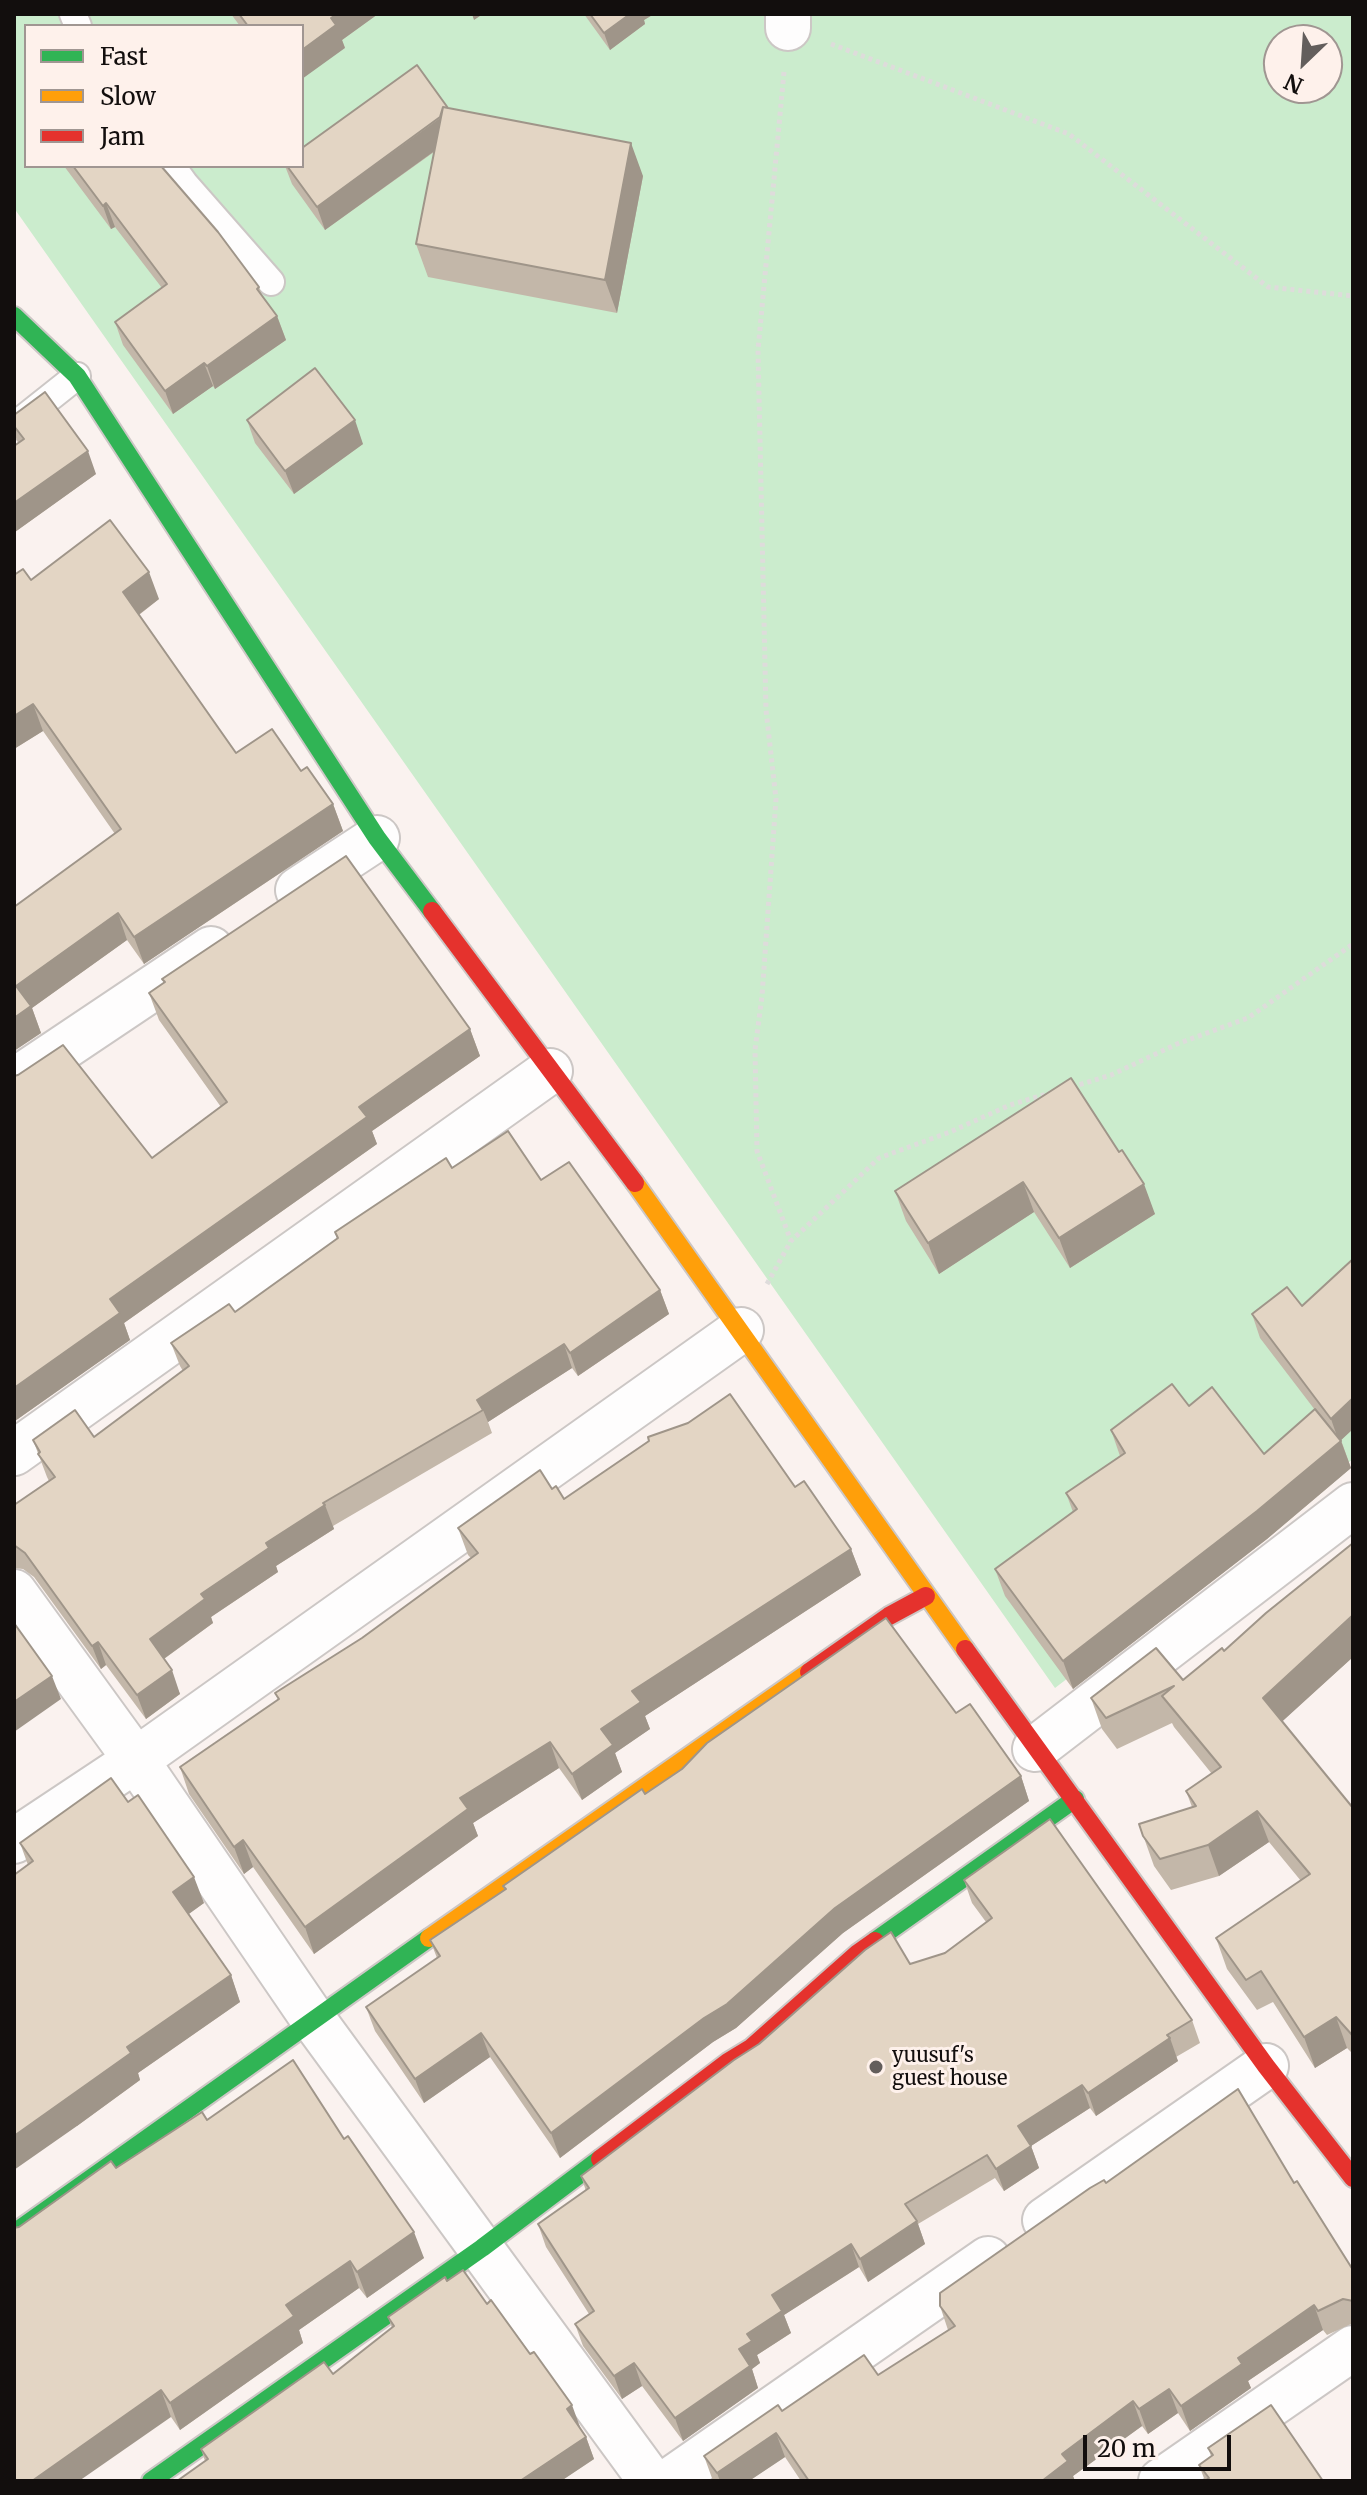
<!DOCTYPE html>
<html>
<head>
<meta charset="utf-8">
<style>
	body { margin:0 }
	#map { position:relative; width:1367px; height:2495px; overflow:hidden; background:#faf2ef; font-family:Merriweather,serif }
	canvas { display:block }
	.frame { position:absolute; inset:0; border:16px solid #120e0d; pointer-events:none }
	.legend { position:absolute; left:24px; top:24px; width:280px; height:144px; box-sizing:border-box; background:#fef1eb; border:2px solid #a09692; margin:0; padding:10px 14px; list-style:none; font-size:24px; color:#120e0d }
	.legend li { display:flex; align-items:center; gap:16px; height:40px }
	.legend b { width:40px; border:2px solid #a09692 }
	.north { position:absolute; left:1263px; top:24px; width:80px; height:80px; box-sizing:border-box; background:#fef1eb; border:2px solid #a09692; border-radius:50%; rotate:205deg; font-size:22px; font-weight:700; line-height:32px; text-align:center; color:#120e0d }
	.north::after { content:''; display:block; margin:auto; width:28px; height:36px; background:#635e5c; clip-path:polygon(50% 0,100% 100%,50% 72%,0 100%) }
	.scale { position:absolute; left:1083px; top:2435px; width:148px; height:36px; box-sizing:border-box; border:4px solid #120e0d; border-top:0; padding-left:10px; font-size:24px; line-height:28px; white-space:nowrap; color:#120e0d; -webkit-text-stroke:6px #fef1eb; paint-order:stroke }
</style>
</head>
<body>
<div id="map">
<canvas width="1367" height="2495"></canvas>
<div class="frame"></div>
<ul class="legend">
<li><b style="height:10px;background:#30b455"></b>Fast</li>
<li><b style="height:10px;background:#ff9f0a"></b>Slow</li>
<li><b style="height:10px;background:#e5322d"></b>Jam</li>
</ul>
<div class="north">N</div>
<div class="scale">20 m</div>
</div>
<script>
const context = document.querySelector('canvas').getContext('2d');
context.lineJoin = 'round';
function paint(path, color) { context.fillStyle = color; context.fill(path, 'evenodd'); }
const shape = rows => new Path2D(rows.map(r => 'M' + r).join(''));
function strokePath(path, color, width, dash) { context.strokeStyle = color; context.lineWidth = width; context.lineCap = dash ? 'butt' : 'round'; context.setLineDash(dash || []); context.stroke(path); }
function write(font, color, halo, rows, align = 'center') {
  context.font = font + ' Merriweather,serif'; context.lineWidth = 6; context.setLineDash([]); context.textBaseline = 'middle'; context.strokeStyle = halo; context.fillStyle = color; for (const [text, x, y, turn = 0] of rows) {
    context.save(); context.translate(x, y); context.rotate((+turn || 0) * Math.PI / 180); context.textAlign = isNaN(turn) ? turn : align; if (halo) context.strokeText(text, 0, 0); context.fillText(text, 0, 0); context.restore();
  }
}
paint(shape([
	[14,14,1353,14,1353,1459,1055,1688,14,208],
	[26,26,302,26,302,166,26,166],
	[1279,40,1327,40,1327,88,1279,88]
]), '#cbeccd');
const lane = shape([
	[73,14,78,26],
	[172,166,185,184,271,282],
	[14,426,77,376]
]);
const street = shape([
	[788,14,788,28],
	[298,890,377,838],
	[14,1081,211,949],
	[14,1453,550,1071],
	[14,1592,136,1760,313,2019,651,2481],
	[1035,1749,1353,1505],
	[14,1841,136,1760,741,1330],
	[1045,2220,1266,2066],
	[669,2481,988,2259],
	[1161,2481,1353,2348]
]);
const fast = shape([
	[14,316,77,376,377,838,432,911],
	[875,1941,1075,1799],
	[14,2233,429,1938],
	[151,2481,482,2248,600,2159]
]);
const slow = shape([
	[635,1183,965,1649],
	[429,1938,809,1672]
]);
const jam = shape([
	[432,911,635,1183],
	[965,1649,1266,2066,1353,2178],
	[809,1672,889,1616,926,1596],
	[600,2159,728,2062,751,2048,858,1953,875,1941]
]);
strokePath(lane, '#ccc7c5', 30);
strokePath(street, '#ccc7c5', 48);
strokePath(fast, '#ccc7c5', 22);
strokePath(slow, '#ccc7c5', 22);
strokePath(jam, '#ccc7c5', 22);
strokePath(shape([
	[831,44,1069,134,1268,287,1353,296],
	[784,72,758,350,766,710,776,799,762,996,755,1050,757,1151,791,1241],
	[1072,1087,1111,1075,1177,1044,1248,1018,1353,944],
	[767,1284,791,1241,879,1158,950,1132,1010,1105,1050,1093]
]), '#dedcdb', 5, [4, 4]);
strokePath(lane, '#fefdfd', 26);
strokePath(street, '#fefdfd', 44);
strokePath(fast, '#30b455', 18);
strokePath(slow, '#ff9f0a', 18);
strokePath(jam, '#e5322d', 18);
paint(shape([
	[231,14,378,14,342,40,345,48,302,26,240,26],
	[584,14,654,14,644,20,645,24,610,50],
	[448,108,643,176,617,313,428,277,416,244,434,152,325,230,292,184,285,166,302,166],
	[64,166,161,166,259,287,263,298,277,316,286,340,215,389,213,386,173,414,123,345,115,322,162,288,115,227,111,229],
	[14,415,96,474,15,532,14,446,18,443,14,433],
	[247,420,363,444,294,494,255,443],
	[14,575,31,580,159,599,139,615,236,753,301,771,333,804,343,831,144,964,127,940,32,1008,41,1033,14,1051,14,907,115,834,43,731,14,749],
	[162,979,470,1029,480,1056,372,1131,377,1144,124,1323,130,1340,15,1421,14,1419,14,1076,152,1158,221,1107,159,1020,149,993,164,983],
	[1071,1078,1155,1214,1070,1268,1034,1212,939,1274,906,1221,895,1191],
	[452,1168,541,1180,660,1290,669,1314,578,1376,572,1368,488,1422,492,1433,333,1526,334,1529,276,1566,278,1572,211,1617,213,1623,164,1659,180,1694,146,1719,106,1665,101,1669,34,1577,23,1569,14,1568,14,1505,49,1481,47,1477,33,1440,94,1437,183,1371,180,1366,171,1343,235,1312,337,1239,335,1232],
	[1252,1314,1353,1429,1341,1440,1351,1468,1267,1539,1073,1689,1005,1596,995,1569,1073,1512,1066,1493,1120,1456,1111,1430,1189,1406,1264,1454,1315,1410,1260,1338],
	[795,1487,851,1549,861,1575,645,1716,650,1729,615,1753,622,1772,582,1800,559,1768,473,1823,478,1836,314,1954,253,1867,244,1874,189,1794,180,1767,278,1700,275,1693,362,1638,471,1558,468,1555,458,1528,552,1489,564,1499],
	[1353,1543,1353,1657,1282,1721,1353,1808,1353,2054,1347,2048,1315,2068,1273,2002,1257,2010,1227,1969,1216,1938,1301,1881,1269,1842,1219,1876,1171,1890,1154,1866,1139,1824,1192,1807,1186,1791,1212,1774,1174,1727,1172,1723,1117,1749,1102,1729,1091,1698,1183,1680,1224,1651],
	[956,1713,1021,1776,1029,1801,843,1933,736,2028,713,2042,560,2158,490,2057,424,2103,375,2031,366,2007,437,1958,430,1940,505,1890,503,1886,645,1794],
	[20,1843,204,1903,188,1914,231,1975,240,2002,138,2073,140,2080,77,2126,28,1865],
	[964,1880,1192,2020,1200,2043,1176,2057,1178,2061,1096,2116,1090,2108,1031,2146,1039,2168,1004,2191,995,2178,918,2224,925,2244,868,2282,859,2267,784,2315,791,2333,757,2355,760,2363,752,2369,758,2388,683,2441,642,2386,622,2399,583,2346,575,2324,589,2314,546,2247,538,2224,586,2191,581,2176,910,1964,945,1953,986,1922,972,1903],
	[207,2120,344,2139,424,2258,367,2298,359,2288,299,2330,303,2343,180,2430,171,2417,19,2227,116,2168],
	[1106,2183,1294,2183,1353,2270,1353,2323,1327,2335,1323,2330,1248,2381,1251,2388,1190,2431,1178,2413,1148,2434,1142,2426,1073,2476,1075,2481,801,2481,785,2457,749,2481,713,2481,704,2456,782,2411,878,2375,948,2330,940,2306],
	[447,2281,487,2304,580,2427,586,2437,594,2459,561,2481,177,2481,205,2461,201,2449,333,2374,392,2328,388,2317],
	[1208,2448,1323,2481,1205,2481,1199,2465,1211,2456]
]), '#c3b7a9');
paint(shape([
	[337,14,378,14,342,40,345,48,302,79,302,50,331,18],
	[472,14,483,14,474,20],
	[630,14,654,14,644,20,645,24,610,50,604,33],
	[450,111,458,134,325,230,317,207],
	[631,143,643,176,617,313,605,280],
	[106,203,115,227,111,229,103,206],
	[277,316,286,340,215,389,207,366],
	[204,363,213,386,173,414,165,391],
	[355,420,363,444,294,494,285,471],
	[88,451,96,474,15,532,14,503],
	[149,572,159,599,133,619,123,592],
	[33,704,43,731,14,749,14,716],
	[333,804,343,831,144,964,134,937],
	[118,913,127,940,32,1008,41,1033,14,1051,16,986],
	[470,1029,480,1056,372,1131,377,1144,124,1323,130,1340,15,1421,14,1418,14,1388,110,1299,359,1107],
	[1023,1182,1034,1212,939,1274,928,1243],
	[1144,1184,1155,1214,1070,1268,1059,1238],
	[660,1290,669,1314,578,1376,570,1353],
	[564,1344,572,1368,488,1422,483,1410,477,1400],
	[1353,1398,1353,1429,1339,1442,1331,1419],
	[1341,1441,1351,1468,1267,1539,1073,1689,1063,1661],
	[325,1505,334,1529,276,1566,278,1572,211,1617,213,1623,158,1663,150,1639,201,1594,266,1543],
	[851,1549,861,1575,645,1716,650,1729,615,1753,622,1772,582,1800,572,1774,601,1729,632,1691],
	[1353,1615,1353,1657,1274,1729,1263,1698],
	[98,1642,106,1665,101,1669,92,1646],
	[172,1670,180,1694,146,1719,137,1695],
	[52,1676,61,1699,14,1732,14,1702],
	[550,1742,559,1768,473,1823,478,1836,314,1954,305,1927,460,1798],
	[1021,1776,1029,1801,843,1933,736,2028,713,2042,560,2158,551,2133,835,1908],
	[1257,1811,1269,1842,1219,1876,1208,1845],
	[243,1840,253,1867,244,1874,234,1847],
	[194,1877,204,1903,182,1919,173,1892],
	[231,1975,240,2002,138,2073,140,2080,77,2126,14,2170,14,2136,127,2047],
	[1336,2017,1347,2048,1315,2068,1304,2037],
	[481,2033,490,2057,424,2103,415,2079],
	[1170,2038,1178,2061,1096,2116,1088,2093],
	[1082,2085,1090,2108,1031,2146,1039,2168,1004,2191,996,2169,1018,2126],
	[917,2221,925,2244,868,2282,860,2259],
	[414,2232,424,2258,367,2298,357,2272],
	[851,2244,859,2267,784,2315,791,2333,757,2355,760,2363,752,2369,758,2388,683,2441,675,2418,739,2349,772,2295],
	[350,2261,359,2288,299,2330,303,2343,180,2430,170,2403,286,2305],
	[1314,2305,1323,2330,1248,2381,1251,2388,1190,2431,1181,2406,1238,2358],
	[634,2363,642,2386,622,2399,614,2376],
	[1169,2389,1178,2413,1148,2434,1139,2409],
	[161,2390,171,2417,79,2481,32,2481],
	[1133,2401,1142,2426,1073,2476,1075,2481,1042,2481,1062,2454],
	[572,2405,580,2427,574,2430,567,2409],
	[776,2433,785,2457,749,2481,720,2481,717,2473],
	[586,2437,594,2459,561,2481,520,2481]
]), '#9f9589');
const building = shape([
	[239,14,337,14,331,18,336,25,302,50,302,26,248,26,239,14],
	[590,14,630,14,604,33,590,14],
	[417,65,448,108,443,107,440,117,317,207,287,166,302,166,302,148,417,65],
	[443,107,631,143,605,280,416,244,443,107],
	[73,166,161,166,218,232,259,287,257,289,277,316,207,366,204,363,165,391,115,322,167,284,106,203,103,206,73,166],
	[315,368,355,420,285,471,247,420,315,368],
	[45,392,88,451,14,503,14,446,24,439,14,426,14,415,45,392],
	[110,520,149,572,123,592,236,753,272,729,301,771,307,767,333,804,134,937,118,913,16,986,31,1006,14,1018,14,907,121,829,33,704,14,716,14,575,23,569,31,580,110,520],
	[346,856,470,1029,359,1107,367,1117,110,1299,120,1313,14,1388,14,1076,18,1075,63,1045,152,1158,227,1102,149,993,165,982,162,979,346,856],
	[1071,1078,1119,1152,1122,1150,1144,1184,1059,1238,1023,1182,928,1243,895,1191,1071,1078],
	[508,1131,541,1180,569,1162,660,1290,570,1353,564,1344,477,1400,483,1410,323,1503,325,1505,266,1543,269,1548,201,1594,205,1599,150,1639,172,1670,137,1695,98,1642,92,1646,25,1553,14,1545,14,1505,55,1477,38,1454,40,1452,33,1440,75,1410,94,1437,189,1366,171,1343,229,1304,235,1312,338,1238,335,1232,446,1158,452,1168,508,1131],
	[1353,1259,1353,1398,1331,1419,1252,1314,1287,1287,1302,1306,1353,1259],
	[1172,1384,1189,1406,1212,1387,1264,1454,1315,1409,1341,1441,1257,1511,1063,1661,995,1569,1077,1509,1066,1493,1125,1453,1111,1430,1172,1384],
	[730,1394,795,1487,804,1481,851,1549,632,1691,641,1702,601,1729,613,1745,572,1774,550,1742,460,1798,468,1809,305,1927,243,1840,234,1847,180,1767,279,1699,275,1693,362,1638,478,1553,458,1528,540,1470,552,1489,556,1486,564,1499,649,1441,648,1437,688,1423,730,1394],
	[1353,1543,1353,1615,1263,1698,1353,1808,1353,2036,1336,2017,1304,2037,1261,1971,1246,1980,1216,1938,1310,1874,1257,1811,1208,1845,1160,1859,1143,1836,1139,1824,1196,1806,1186,1791,1221,1767,1162,1696,1174,1686,1106,1718,1091,1698,1156,1648,1183,1680,1222,1648,1224,1651,1266,1613,1353,1543],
	[886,1618,956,1713,970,1704,1021,1776,835,1908,727,2004,704,2018,551,2133,481,2033,415,2079,366,2007,440,1956,430,1940,506,1889,503,1886,642,1789,645,1794,682,1769,707,1743,886,1618],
	[14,1623,52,1676,14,1702,14,1623],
	[111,1778,128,1802,138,1795,194,1877,173,1892,231,1975,127,2047,131,2053,14,2136,14,1875,33,1861,20,1843,111,1778],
	[1050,1819,1192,2020,1167,2035,1170,2038,1088,2093,1082,2085,1018,2126,1031,2146,996,2169,987,2155,905,2204,917,2221,860,2259,851,2244,772,2295,782,2311,747,2334,752,2341,739,2349,750,2366,675,2418,634,2363,614,2376,575,2324,594,2311,538,2224,589,2188,581,2176,734,2060,759,2044,865,1950,891,1932,910,1964,945,1953,992,1918,964,1880,1050,1819],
	[293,2060,344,2139,348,2136,414,2232,357,2272,350,2261,286,2305,294,2316,170,2403,161,2390,32,2481,14,2481,14,2228,19,2227,111,2161,116,2168,202,2112,207,2120,293,2060],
	[1238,2089,1294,2183,1297,2181,1353,2270,1353,2301,1343,2299,1318,2311,1314,2305,1238,2358,1242,2364,1181,2406,1169,2389,1139,2409,1133,2401,1062,2454,1068,2461,1042,2481,809,2481,776,2433,717,2473,704,2456,778,2405,782,2411,864,2355,878,2375,955,2326,940,2306,940,2293,1090,2188,1104,2180,1106,2183,1238,2089],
	[463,2270,487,2304,491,2300,530,2354,534,2352,572,2405,567,2409,586,2437,520,2481,177,2481,208,2459,201,2449,324,2362,333,2374,394,2326,388,2317,445,2277,447,2281,463,2270],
	[1271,2405,1323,2481,1205,2481,1209,2478,1199,2465,1213,2455,1208,2448,1271,2405]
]);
paint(building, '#e3d5c4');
strokePath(building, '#9f9589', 2);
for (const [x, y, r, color] of [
	[876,2067,8,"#635e5c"]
]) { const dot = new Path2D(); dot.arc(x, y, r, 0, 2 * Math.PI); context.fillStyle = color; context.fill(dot); strokePath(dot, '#fef1eb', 3); }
write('20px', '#120e0d', '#fef1eb', [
	["yuusuf's",892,2056],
	["guest house",892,2079]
], 'left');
</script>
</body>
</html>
